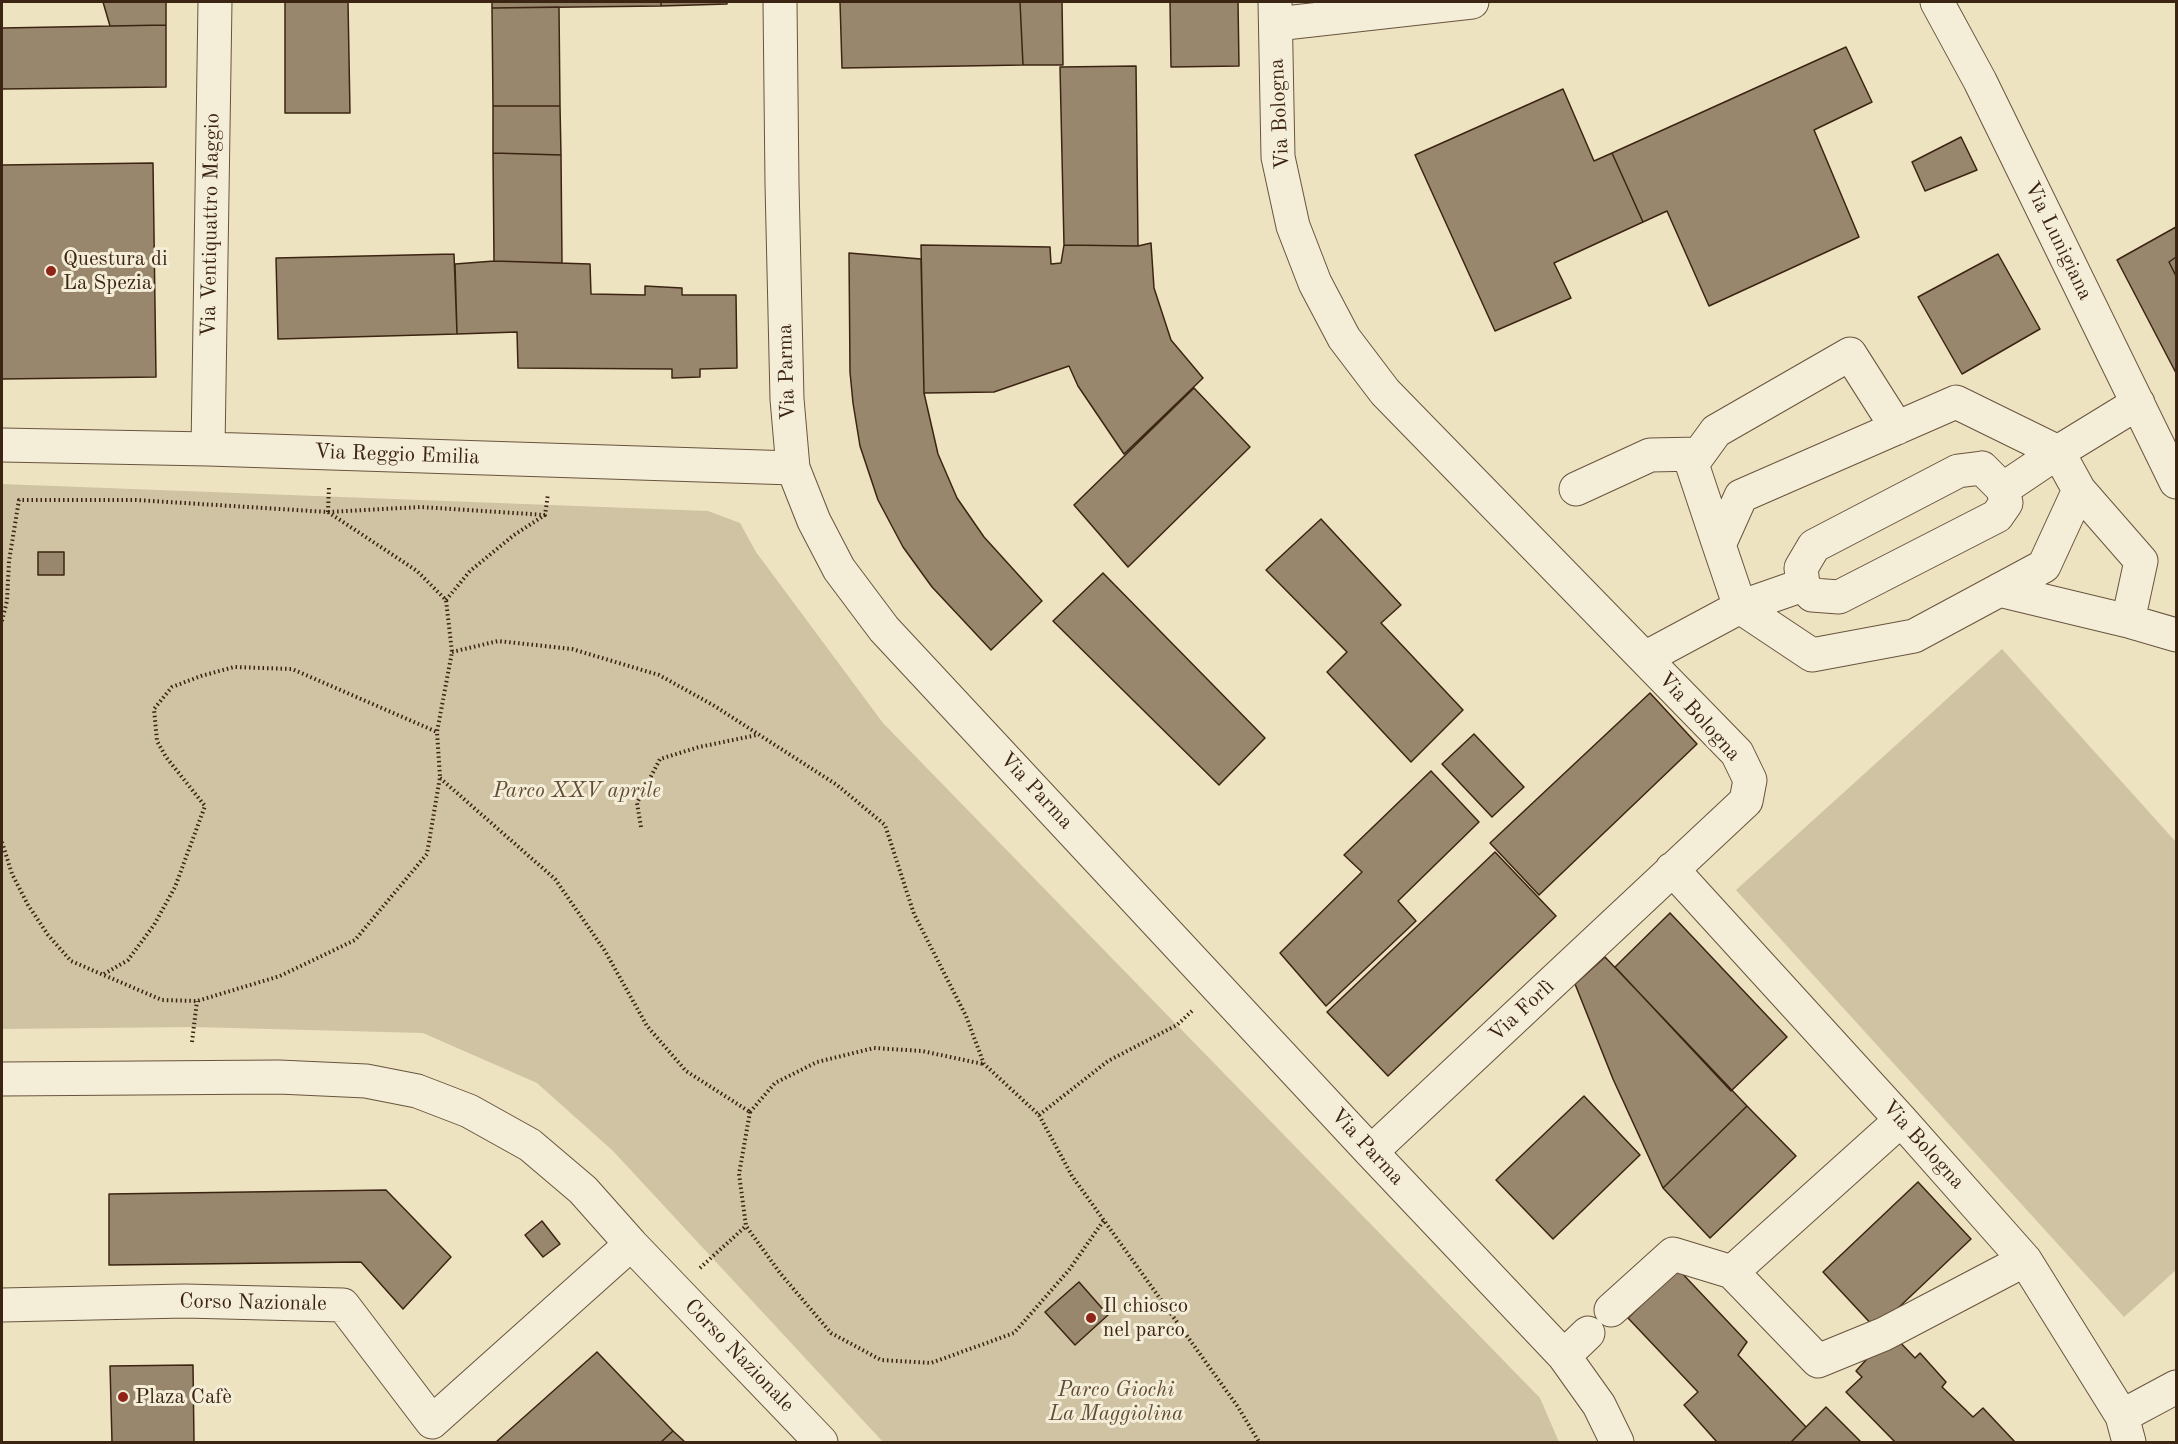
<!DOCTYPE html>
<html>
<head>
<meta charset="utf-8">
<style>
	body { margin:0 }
	#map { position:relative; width:2178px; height:1444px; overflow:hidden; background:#eee3c1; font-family:"Old Standard TT",serif }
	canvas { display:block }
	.frame { position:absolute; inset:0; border:3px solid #3c2412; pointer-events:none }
</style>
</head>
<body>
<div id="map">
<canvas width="2178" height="1444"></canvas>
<div class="frame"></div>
</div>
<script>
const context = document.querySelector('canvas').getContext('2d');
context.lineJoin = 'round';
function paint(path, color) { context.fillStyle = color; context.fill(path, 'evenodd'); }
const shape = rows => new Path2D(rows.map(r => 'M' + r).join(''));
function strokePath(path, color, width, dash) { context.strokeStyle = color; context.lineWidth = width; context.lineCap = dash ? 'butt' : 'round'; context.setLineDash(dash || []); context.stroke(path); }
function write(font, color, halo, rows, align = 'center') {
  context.font = font + ' "Old Standard TT",serif'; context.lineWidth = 6; context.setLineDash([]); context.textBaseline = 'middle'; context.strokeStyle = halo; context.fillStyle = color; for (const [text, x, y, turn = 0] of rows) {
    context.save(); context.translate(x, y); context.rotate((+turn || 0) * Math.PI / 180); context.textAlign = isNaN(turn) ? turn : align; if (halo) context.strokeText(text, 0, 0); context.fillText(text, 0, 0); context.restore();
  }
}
paint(shape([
	[2,484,708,511,740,523,756,552,883,723,1540,1398,1559,1442,883,1442,613,1151,537,1083,423,1033,193,1027,2,1029],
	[2002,649,2176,842,2176,1270,2124,1317,1736,890]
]), '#d0c3a3');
const building = shape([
	[103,2,166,2,166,25,110,26,103,2],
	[285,2,348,2,350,113,285,113,285,2],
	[492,2,661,2,661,6,492,8,492,2],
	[661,2,727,2,727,4,661,6,661,2],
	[840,2,1020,2,1023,65,842,68,840,2],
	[1020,2,1062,2,1063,65,1023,65,1020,2],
	[1170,2,1238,2,1239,66,1171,67,1170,2],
	[559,7,560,106,493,106,492,8,559,7],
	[166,25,166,87,2,89,2,28,166,25],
	[1846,47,1872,102,1814,130,1859,237,1709,306,1667,211,1643,222,1612,153,1846,47],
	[1136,66,1138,246,1064,245,1060,67,1136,66],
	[1563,89,1594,161,1612,153,1643,222,1554,263,1571,298,1495,331,1415,155,1563,89],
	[493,106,560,106,561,155,493,153,493,106],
	[1961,137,1977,170,1925,191,1912,162,1961,137],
	[493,153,561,155,562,263,494,261,493,153],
	[153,163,156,377,2,379,2,165,153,163],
	[2176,227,2176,257,2169,262,2176,276,2176,373,2117,260,2176,227],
	[1151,243,1154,288,1171,340,1203,378,1124,454,1078,386,1069,366,994,392,924,393,921,245,1050,247,1051,264,1061,263,1064,245,1138,246,1151,243],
	[849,253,921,259,924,393,938,454,957,498,984,537,1042,601,991,650,932,587,903,547,878,500,860,446,853,403,850,372,849,253],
	[454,254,457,334,278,339,276,258,454,254],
	[1998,254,2040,329,1962,374,1918,297,1998,254],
	[2176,257,2176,276,2169,262,2176,257],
	[494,261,590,264,591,294,645,295,645,286,682,288,682,295,736,295,737,368,700,369,700,377,672,378,672,369,518,368,517,332,457,334,455,264,494,261],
	[1194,388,1250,447,1128,567,1074,505,1194,388],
	[1321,519,1401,605,1381,623,1463,710,1411,762,1327,672,1347,652,1266,570,1321,519],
	[38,552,64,552,64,575,38,575,38,552],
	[1103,573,1265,738,1219,785,1053,621,1103,573],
	[1650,693,1697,744,1539,895,1490,843,1650,693],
	[1474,734,1524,787,1492,817,1442,764,1474,734],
	[1431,771,1479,822,1398,901,1416,921,1326,1006,1280,953,1362,872,1344,855,1431,771],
	[1495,852,1556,916,1388,1076,1327,1012,1495,852],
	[1670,913,1787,1037,1731,1091,1615,967,1670,913],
	[1605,957,1747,1106,1663,1188,1613,1079,1575,984,1605,957],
	[1584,1096,1640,1155,1553,1239,1496,1180,1584,1096],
	[1747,1106,1796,1156,1710,1238,1663,1188,1747,1106],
	[1918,1182,1971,1239,1876,1329,1823,1272,1918,1182],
	[386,1190,451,1257,403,1309,361,1262,109,1265,109,1194,386,1190],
	[542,1221,560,1244,543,1257,525,1235,542,1221],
	[1678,1269,1747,1342,1738,1355,1806,1427,1791,1442,1717,1442,1684,1405,1698,1392,1628,1318,1678,1269],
	[1079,1282,1108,1315,1075,1345,1045,1312,1079,1282],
	[1894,1336,1915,1358,1920,1353,1946,1382,1942,1387,1973,1417,1983,1408,2015,1442,1895,1442,1846,1392,1862,1377,1856,1371,1876,1349,1894,1336],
	[597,1352,673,1431,661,1442,496,1442,597,1352],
	[193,1365,194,1442,112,1442,110,1366,193,1365],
	[1826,1407,1861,1442,1791,1442,1826,1407],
	[673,1431,685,1442,661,1442,673,1431]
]);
paint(building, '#99876d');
strokePath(building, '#3c2412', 1.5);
const minor = shape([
	[780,2,782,184,787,399,793,468,814,521,839,569,884,629,1371,1152,1564,1356,1599,1405,1617,1442],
	[1275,2,1278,157,1293,226,1315,283,1344,338,1385,392,1737,753,1750,780,1746,801,1371,1152],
	[1937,2,1980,81,2176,482],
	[1276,24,1472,2],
	[2,445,208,449,793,468],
	[208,449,215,2],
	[1982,468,2003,489,2006,503,1997,516,1839,597,1812,595,1803,585,1801,568,1814,546,1958,471,1982,468],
	[1576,489,1650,455,1699,454],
	[1719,545,1692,464,1716,431,1850,354,1897,428],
	[1999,590,2128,621,2141,561,2079,490],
	[1740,607,1812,655,1914,636,2044,566,2079,490,2058,452,2003,489],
	[1740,607,1803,585],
	[2128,621,2176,635],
	[1645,658,1740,607,1719,545,1741,496,1956,402,2058,452,2138,403],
	[1672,869,1901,1120,2025,1260,2122,1416,2129,1442],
	[2,1079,279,1077,366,1081,417,1091,469,1111,530,1145,583,1190,631,1244,821,1442],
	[1901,1120,1732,1272,1818,1361,1884,1334,2025,1260],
	[2,1305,185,1301,343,1305,432,1422,631,1244],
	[1611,1310,1673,1254,1732,1272],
	[1564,1356,1588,1333],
	[2122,1416,2176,1387]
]);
strokePath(minor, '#68543e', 35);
strokePath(shape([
	[328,512,329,486],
	[446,600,470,571,514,535,545,515,548,494],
	[2,621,7,601,9,561,19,500,136,500,328,512,421,507,545,515],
	[452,652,498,641,572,649,659,675,713,705,837,785,885,825,914,914,966,1016,984,1064,1039,1115,1072,1176,1238,1407,1259,1442],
	[440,778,555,879,605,951,647,1026,686,1071,750,1112],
	[641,827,637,803,660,759,699,747,757,735],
	[2,842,12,874,28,905,48,935,71,961,162,1000,197,1001,280,976,355,940,427,854,440,777,437,732,452,652,446,600,417,571,328,512],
	[104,974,128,960,154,925,175,887,205,806,166,757,157,741,154,709,172,687,201,676,234,667,292,669,437,732],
	[192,1042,197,1001],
	[750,1112,739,1174,746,1226,780,1273,831,1333,881,1360,931,1363,1014,1333,1069,1270,1104,1220],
	[750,1112,775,1083,817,1062,874,1048,922,1051,983,1064],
	[1039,1115,1108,1061,1177,1025,1192,1011],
	[700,1268,746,1226]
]), '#3c2412', 4, [1.5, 3]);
strokePath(minor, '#f4edd7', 33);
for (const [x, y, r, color] of [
	[51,271,6,"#8f2418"],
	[1091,1318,6,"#8f2418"],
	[123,1397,6,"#8f2418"]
]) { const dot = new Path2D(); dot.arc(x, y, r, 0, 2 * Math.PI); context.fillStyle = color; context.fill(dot); strokePath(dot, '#f4edd7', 2); }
write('21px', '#3c2412', '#f4edd7', [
	["Via Bologna",1280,114,-93],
	["Via Ventiquattro Maggio",211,225,-89],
	["Via Lunigiana",2058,241,64],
	["Via Parma",787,372,-92],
	["Via Reggio Emilia",397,455,2],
	["Via Bologna",1699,717,48],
	["Via Parma",1036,791,47],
	["Via Forlì",1522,1011,-43],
	["Via Bologna",1923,1145,48],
	["Via Parma",1367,1147,47],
	["Corso Nazionale",253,1303,1],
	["Corso Nazionale",739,1356,46]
]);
write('21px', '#3c2412', '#f4edd7', [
	["Questura di",63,259],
	["La Spezia",63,283],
	["Il chiosco",1103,1306],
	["nel parco",1103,1330],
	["Plaza Cafè",135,1397]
], 'left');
write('italic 21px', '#614c36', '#f4edd7', [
	["Parco XXV aprile",577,791],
	["Parco Giochi",1116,1390],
	["La Maggiolina",1116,1414]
]);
</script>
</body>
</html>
